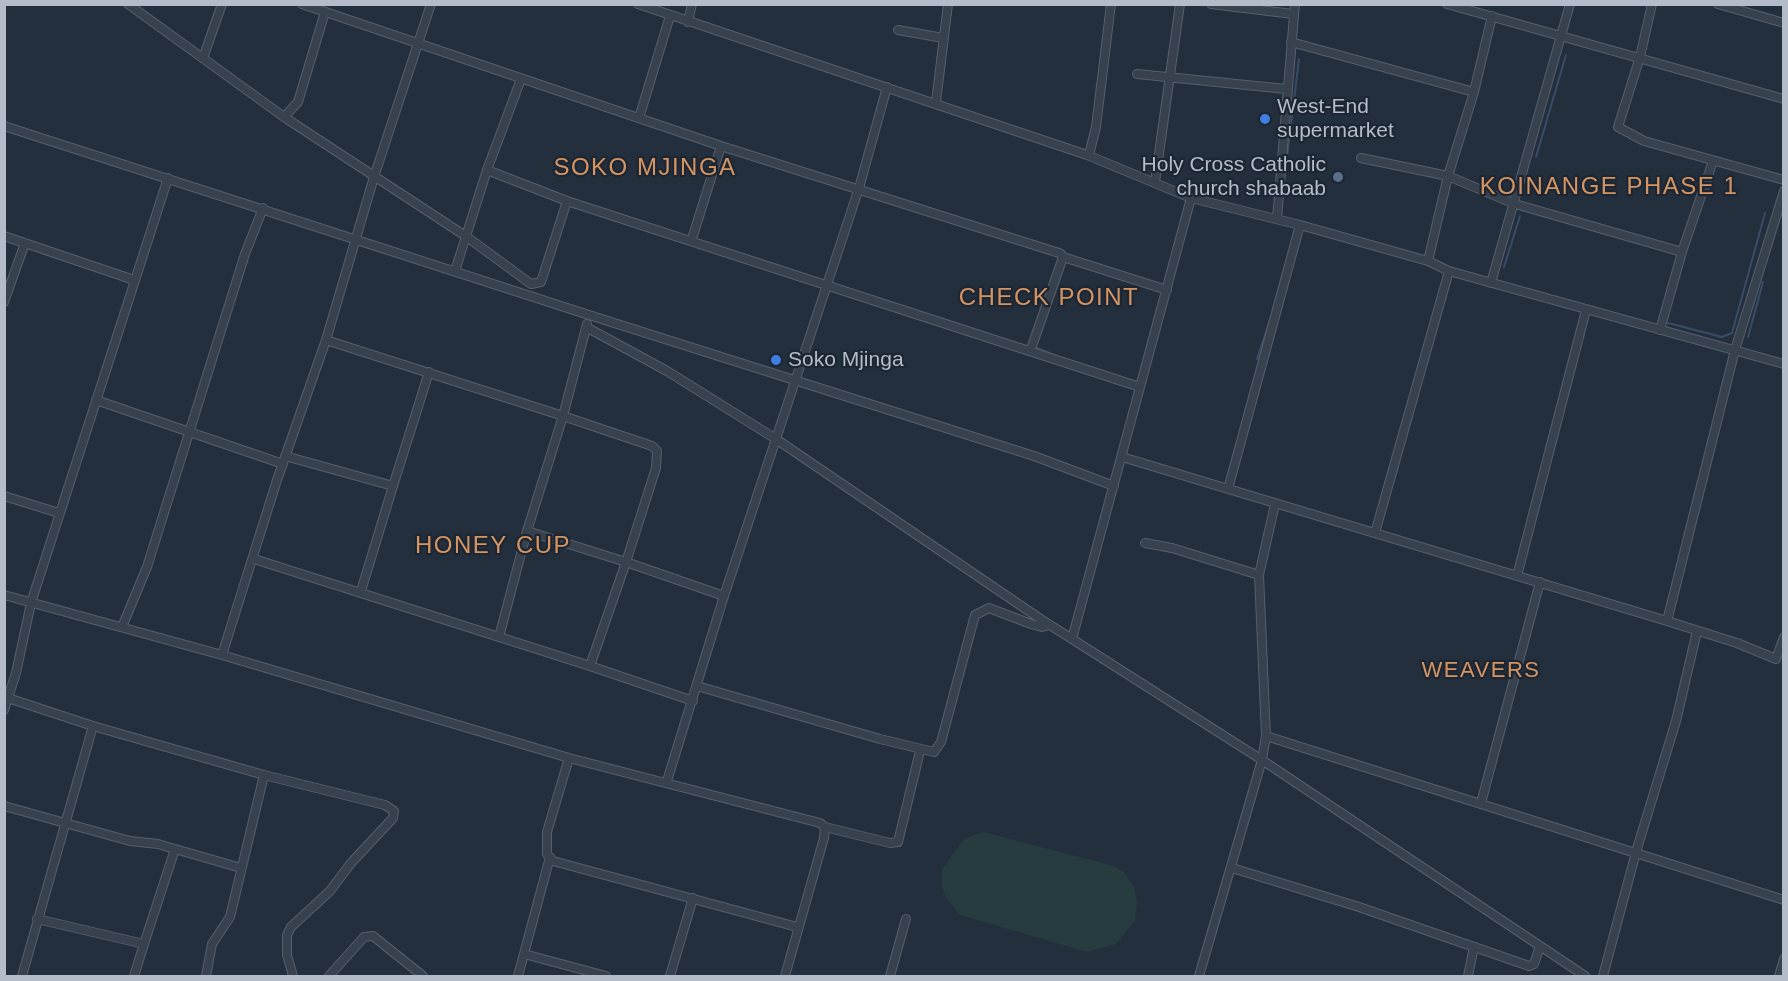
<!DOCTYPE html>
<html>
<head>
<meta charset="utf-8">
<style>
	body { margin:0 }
	#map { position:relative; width:1788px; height:981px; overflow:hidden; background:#242f3e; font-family:Arial,sans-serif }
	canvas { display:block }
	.frame { position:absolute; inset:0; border:6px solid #b4bcc9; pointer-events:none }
</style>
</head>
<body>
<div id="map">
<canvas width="1788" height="981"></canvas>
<div class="frame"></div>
</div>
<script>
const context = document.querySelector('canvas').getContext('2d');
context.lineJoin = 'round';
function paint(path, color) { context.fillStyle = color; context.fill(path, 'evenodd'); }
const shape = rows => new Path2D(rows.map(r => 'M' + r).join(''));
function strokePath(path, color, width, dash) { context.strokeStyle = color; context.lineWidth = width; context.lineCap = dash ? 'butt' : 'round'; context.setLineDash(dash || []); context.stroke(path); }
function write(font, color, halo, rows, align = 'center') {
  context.font = font + ' Arial,sans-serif'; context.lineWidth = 4.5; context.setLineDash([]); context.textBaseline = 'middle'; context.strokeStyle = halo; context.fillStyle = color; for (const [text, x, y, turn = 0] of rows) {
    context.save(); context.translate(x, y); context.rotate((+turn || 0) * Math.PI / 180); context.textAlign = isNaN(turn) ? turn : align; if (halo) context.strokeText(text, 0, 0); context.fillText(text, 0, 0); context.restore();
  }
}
paint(shape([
	[983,832,1114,866,1123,871,1134,887,1137,903,1135,921,1116,944,1087,952,960,915,946,898,942,887,942,869,964,839]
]), '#263c3f');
strokePath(shape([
	[1536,157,1566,55],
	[1283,190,1299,59],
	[743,254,803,274],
	[1504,267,1520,216],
	[1668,323,1722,337,1732,333,1765,213],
	[1748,337,1763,282],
	[1035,347,1049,353],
	[1257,359,1274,308]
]), '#394c67', 2);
const minor = shape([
	[128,4,284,117,467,237,531,284,541,282,567,201],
	[302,4,721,146,1059,253,1062,255,1062,260,1031,349],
	[638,4,1087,155,1191,198,1300,225,1428,261,1449,271,1784,364],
	[1211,4,1293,14],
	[1447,4,1784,99],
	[1652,4,1640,57,1618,127,1644,141,1784,180],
	[1718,4,1784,23],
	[688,22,692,4],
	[898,30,943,38],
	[1291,42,1474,92],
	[203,58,222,4],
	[1137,74,1286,89],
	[936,102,948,4],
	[284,117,298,102,325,12],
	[639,118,670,16],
	[4,126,589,315,1034,456,1114,486],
	[1089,155,1096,127,1111,4],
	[1361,158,1448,176,1515,204,1682,252],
	[487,170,567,201,1140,387],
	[1155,182,1180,4],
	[1277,219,1295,4],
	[4,236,134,280],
	[692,239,721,146],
	[1063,257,1167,290],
	[1428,261,1448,176,1474,92,1492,16],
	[455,271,487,170,521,79],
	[1491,283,1570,4],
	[4,302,25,243],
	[586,327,667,371,776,439,1039,618,1262,760,1585,976],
	[1660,330,1682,252,1713,161],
	[96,400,283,464],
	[285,456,393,486,429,372],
	[1122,457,1667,621,1737,643,1776,659,1784,637],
	[1228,489,1300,225],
	[4,496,59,513],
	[527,531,626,562,656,468,657,451,652,446,563,416,587,324],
	[1375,533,1449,271],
	[1145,543,1172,548,1259,575],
	[254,559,499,637,527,531,563,416,326,340],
	[1517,576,1586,310],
	[361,591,393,486],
	[4,595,222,655,569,758,820,823,825,827,824,838,785,976],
	[1667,621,1735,350,1784,191],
	[122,627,147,567,245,254,263,208],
	[499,637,590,666],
	[1072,639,1191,198],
	[222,655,277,480,326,340,374,177,431,4],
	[697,686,880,739,934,752,941,742,975,615,989,608,1031,624,1042,627,1049,625],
	[8,698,93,726,22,976],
	[693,701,590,666,626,562,724,596],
	[4,710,16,673,31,603,168,178],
	[93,726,264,775,385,805,394,811,393,818,351,863,330,891,291,927,287,935,287,955,293,976],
	[1266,736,1784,900],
	[569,758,547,832,547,854,553,861,797,927],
	[667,781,724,596,859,188,887,87],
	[1481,803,1540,582],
	[4,806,130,841,158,844,175,849,144,944,37,919],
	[825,827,890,843,898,842,920,751],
	[175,849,241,868],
	[1232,868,1359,907,1529,966,1534,964,1540,946],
	[524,954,606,976],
	[134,976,144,944],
	[206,976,212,944,230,917,264,775],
	[329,976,364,937,373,936,423,976],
	[518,976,550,857],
	[670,976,693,898],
	[890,976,906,919],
	[1199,976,1262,760,1266,736,1259,575,1275,504],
	[1468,976,1474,947],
	[1603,976,1636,852,1676,721,1697,631],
	[1779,976,1784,959]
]);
strokePath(minor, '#565f6c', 10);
strokePath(minor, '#38414e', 8);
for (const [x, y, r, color] of [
	[1265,119,6,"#3f7fe0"],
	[1338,177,6,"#5c6f8a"],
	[776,360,6,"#3f7fe0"]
]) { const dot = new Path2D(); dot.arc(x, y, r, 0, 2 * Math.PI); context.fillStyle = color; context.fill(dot); strokePath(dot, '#1d2633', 2); }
write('21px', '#b4bcc9', '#1d2633', [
	["West-End",1277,107],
	["supermarket",1277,131],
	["Holy Cross Catholic",1326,165,"right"],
	["church shabaab",1326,189,"right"],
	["Soko Mjinga",788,360]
], 'left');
context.letterSpacing = '1.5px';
write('22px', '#d59563', '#1d2633', [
	["WEAVERS",1481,671]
]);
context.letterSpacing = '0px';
context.letterSpacing = '1.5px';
write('24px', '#d59563', '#1d2633', [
	["SOKO MJINGA",645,168],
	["KOINANGE PHASE 1",1609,187],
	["CHECK POINT",1049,298],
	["HONEY CUP",493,546]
]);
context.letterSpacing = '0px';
</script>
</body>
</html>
